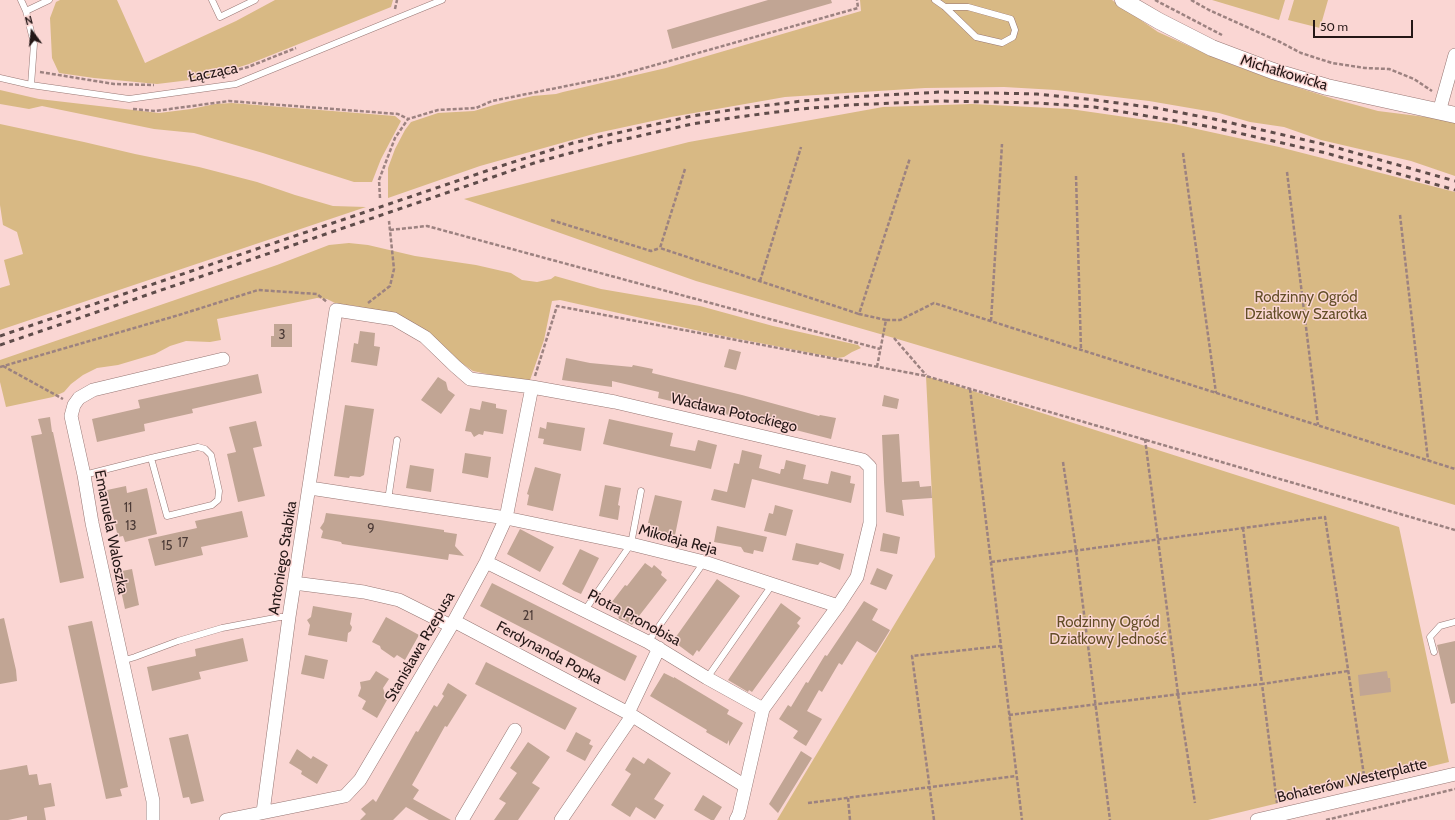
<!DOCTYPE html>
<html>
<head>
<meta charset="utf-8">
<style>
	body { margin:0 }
	#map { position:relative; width:1455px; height:820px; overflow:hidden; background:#fad6d3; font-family:Cabin,sans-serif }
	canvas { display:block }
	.north { position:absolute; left:12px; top:12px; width:40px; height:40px; -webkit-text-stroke:3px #fad6d3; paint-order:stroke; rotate:345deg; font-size:11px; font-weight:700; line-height:16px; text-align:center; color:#241716 }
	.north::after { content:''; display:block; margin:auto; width:14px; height:18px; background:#241716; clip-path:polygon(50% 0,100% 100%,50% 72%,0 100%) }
	.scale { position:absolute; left:1313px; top:20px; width:100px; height:18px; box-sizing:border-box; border:2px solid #241716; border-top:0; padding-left:5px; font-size:12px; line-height:14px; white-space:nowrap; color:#241716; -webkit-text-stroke:3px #fad6d3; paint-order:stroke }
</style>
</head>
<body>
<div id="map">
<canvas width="1455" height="820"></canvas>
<div class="north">N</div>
<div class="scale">50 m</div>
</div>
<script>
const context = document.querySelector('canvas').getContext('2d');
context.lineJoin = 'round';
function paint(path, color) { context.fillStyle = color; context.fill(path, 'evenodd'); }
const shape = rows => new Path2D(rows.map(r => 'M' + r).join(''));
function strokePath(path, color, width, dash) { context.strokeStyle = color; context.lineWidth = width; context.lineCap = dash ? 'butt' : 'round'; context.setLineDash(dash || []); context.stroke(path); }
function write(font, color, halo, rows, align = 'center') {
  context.font = font + ' Cabin,sans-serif'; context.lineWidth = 3; context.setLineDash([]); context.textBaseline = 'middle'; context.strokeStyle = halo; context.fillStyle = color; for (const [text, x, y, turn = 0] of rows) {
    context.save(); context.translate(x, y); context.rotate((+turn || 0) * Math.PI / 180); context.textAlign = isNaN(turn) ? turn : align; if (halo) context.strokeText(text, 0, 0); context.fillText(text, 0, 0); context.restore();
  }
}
paint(shape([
	[60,0,117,0,145,63,236,21,275,0,393,0,391,7,249,64,217,74,190,80,157,84,94,78,59,73,52,58,50,18,56,2],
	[860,0,1112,0,1158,32,1220,60,1271,79,1334,99,1378,111,1434,118,1455,123,1455,176,1411,161,1321,140,1284,127,1250,122,1219,113,1149,101,1056,90,1004,87,925,88,785,97,671,117,597,133,480,166,388,198,388,168,395,149,405,130,411,122,438,113,474,111,494,105,510,101,533,96,556,94,563,92,666,68,861,11],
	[1212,0,1285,0,1279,20],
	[1294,0,1328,0,1320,28,1288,20],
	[0,90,39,99,159,113,191,109,215,104,232,103,395,116,401,121,381,159,372,182,354,182,263,153,194,133,154,129,42,106,29,109,0,104],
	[972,104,1070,109,1174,124,1279,147,1455,192,1455,505,894,338,696,281,464,199,689,142,883,107],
	[0,124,84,142,135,154,199,167,257,182,295,195,333,206,366,207,0,330,0,288,10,285,4,260,23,254,17,232,3,225,0,205],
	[349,243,368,245,415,256,476,265,511,273,522,280,537,282,551,279,555,276,601,289,700,306,773,326,858,345,861,348,852,352,844,357,837,358,713,334,560,300,552,301,544,340,529,383,473,371,392,315,356,306,337,304,327,299,317,298,217,319,221,340,210,342,186,341,170,346,155,354,118,365,97,368,83,375,71,384,64,392,53,397,6,407,0,382,0,360,277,265,329,245],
	[926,376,1399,527,1449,762,1208,820,777,820,935,557]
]), '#d8b984');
paint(shape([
	[768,0,831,0,832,3,672,49,667,30],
	[274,324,292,324,292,347,271,347,271,336,274,336],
	[360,331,375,333,374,346,380,347,377,366,351,362,354,343,358,344],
	[729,349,741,352,736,370,724,367],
	[566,358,590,363,632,367,633,365,653,369,652,373,742,395,819,416,820,415,836,418,831,439,737,415,737,417,658,398,659,392,612,381,612,387,562,380],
	[258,374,262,393,192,409,193,413,144,424,145,431,97,442,92,419,140,408,138,400],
	[438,377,446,382,448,390,455,395,441,414,421,400],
	[884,395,899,399,897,409,882,406],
	[482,401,496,404,496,408,507,410,503,434,484,431,483,435,479,434,474,437,471,432,465,431,470,408,480,410],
	[345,405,374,409,364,475,360,477,350,476,349,478,334,476],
	[50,417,52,432,53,432,84,578,60,583,31,436,42,434,38,419],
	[609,419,673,433,670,446,695,451,698,440,717,445,711,469,603,444],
	[256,421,262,446,253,448,265,496,238,502,227,454,236,452,229,427],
	[547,422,585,428,581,451,543,444,544,439,538,438,540,427,546,429],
	[899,434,902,482,919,481,920,487,931,486,932,498,902,500,904,516,886,512,884,482,882,435],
	[742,450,762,455,759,468,780,474,781,469,784,469,786,460,806,465,803,479,828,484,831,471,851,476,850,483,855,484,851,503,752,479,745,508,711,500,714,489,727,492,734,463,739,464],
	[465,453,491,457,488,478,462,473],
	[410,465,434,469,431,492,406,488],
	[535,467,561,474,553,511,527,505,529,495,527,494],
	[605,485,621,488,618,505,620,506,618,520,599,516],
	[126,486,127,493,147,488,157,534,125,542,123,536,118,537,107,490],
	[655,495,682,501,674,540,648,534,650,523,648,523],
	[775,505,793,510,786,536,764,531,769,513,773,514],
	[242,511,248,537,201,547,203,555,155,566,148,539,197,528,195,521],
	[326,513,380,520,444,530,444,532,457,534,455,546,464,556,449,554,448,560,342,544,341,542,321,538,323,531,320,528,324,522],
	[717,526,767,537,763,552,754,550,753,554,744,552,741,547,714,542],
	[520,529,554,547,540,572,507,554],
	[883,533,900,537,897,554,880,551],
	[796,543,844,554,840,570,820,562,818,565,792,560],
	[580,549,599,558,581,594,574,591,562,584],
	[645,563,652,568,654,565,662,572,661,575,667,580,632,625,624,620,619,619,618,615,608,607,625,585,627,586],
	[877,568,893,575,886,590,870,584],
	[132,569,139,605,125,609,117,572],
	[717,579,740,596,699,652,697,650,693,656,673,641],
	[492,583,637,656,625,681,480,606],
	[864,601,878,609,872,620,890,630,876,653,857,641,842,665,839,663,822,692,819,690,807,711,822,719,806,746,793,738,798,731,779,719,788,705,791,707,806,682,808,683,825,655,827,656],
	[781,603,801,618,797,623,800,626,752,692,749,690,748,692,728,680],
	[313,606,352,613,350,624,352,627,351,631,348,633,347,642,308,635,310,625,307,620,311,617],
	[386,617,419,635,405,660,397,655,394,658,381,649,380,646,372,642],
	[4,618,16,670,17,681,0,684,0,619],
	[92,621,128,787,120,789,122,796,106,799,68,626],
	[243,638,248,661,199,672,201,679,152,691,147,667,196,656,195,649],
	[1455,641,1455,703,1451,704,1437,645],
	[305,655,328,660,324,679,301,674],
	[486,662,577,708,565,730,475,684],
	[376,671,389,679,383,688,387,700,377,718,362,709,366,701,358,696,361,688,360,682,370,680],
	[1387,671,1388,678,1390,678,1391,692,1360,696,1358,675],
	[664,673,674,678,674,677,729,710,727,714,743,723,729,746,729,740,727,744,706,732,707,730,650,696],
	[448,683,467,695,447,727,445,726,412,785,419,790,413,799,451,820,429,820,406,807,393,820,360,820,366,814,361,809,373,799,376,802,416,731,418,732,434,705,437,707,444,696,442,694],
	[576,732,591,740,589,744,593,746,585,761,566,751],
	[188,734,204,801,191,804,189,797,183,798,169,738],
	[528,742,550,757,532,783,540,788,518,820,494,820,506,803,499,799,517,773,510,768],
	[297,749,311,759,313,756,328,765,317,784,301,774,302,771,289,763],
	[801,751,812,758,778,813,769,804],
	[633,757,644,764,648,758,671,773,654,799,664,805,655,819,636,807,630,817,611,805,631,774,625,770],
	[27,765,29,775,37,774,39,785,51,783,55,806,44,808,46,820,27,820,27,816,8,820,0,820,0,770],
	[703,795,722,807,714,820,711,820,694,810]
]), '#c1a594');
const service = shape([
	[21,0,26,11],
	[212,0,220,17,255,0],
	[935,0,945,7,976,37,1002,43,1013,37,1015,30,1011,19,968,7,945,7],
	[0,78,31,85,129,99,236,84,442,0],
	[31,85,34,44,26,11,49,0],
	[84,475,151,458,167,516,212,505,218,500,219,491,211,455,205,449,198,447,151,458],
	[388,500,397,440],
	[585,610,631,544,641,491],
	[648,642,704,562],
	[1434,652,1430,637,1440,626,1455,622],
	[122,661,135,657,178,641,222,628,280,617,289,617],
	[707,678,772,585]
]);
const minor = shape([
	[1439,112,1455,55],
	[310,488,506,518,631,544,704,562,838,606],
	[486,562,648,642,707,678,763,709],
	[294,583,364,592,399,600,451,626],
	[454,621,628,713,745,786],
	[628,713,659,648],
	[263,812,289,617,336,310,394,319,425,337,455,366,470,379,532,387,615,402,863,460,870,467,870,523,857,577,838,606,763,709,739,814,736,820],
	[153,820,153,801,92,523,84,475,71,416,74,405,79,398,93,390,223,359],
	[226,820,345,796,360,780,454,621,486,562,506,518,532,387],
	[462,820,515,730],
	[561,820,632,716],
	[1257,820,1455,774]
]);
const tertiary = shape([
	[1123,0,1159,21,1212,48,1273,71,1327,87,1455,115]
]);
strokePath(service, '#977774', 7);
strokePath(minor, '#977774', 14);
strokePath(tertiary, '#977774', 17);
strokePath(shape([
	[1155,0,1222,35],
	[1191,0,1209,10,1280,42,1301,53,1332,63,1365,68,1389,69,1414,79,1432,91],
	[395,9,397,0],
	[40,72,114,84,154,85],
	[216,76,248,67,296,48],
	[133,109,155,111,229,101,398,114,408,119],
	[1183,153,1216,393],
	[685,169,660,248,859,314],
	[1287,172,1318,425],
	[1076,176,1081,350],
	[380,198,379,180,395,138,408,119,438,110,476,108,492,101,616,76,858,8,857,0],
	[1400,215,1428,460],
	[551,220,651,251,660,248],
	[390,230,427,226,880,349],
	[760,281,801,147],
	[368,303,390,286,394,269,389,221],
	[886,320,859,314,910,158],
	[991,321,1002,144],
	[894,338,926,375],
	[3,366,63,399],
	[0,367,179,315,258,290,317,294,327,302],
	[877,367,886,320,900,320,934,303,1455,469],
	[535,376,557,306,926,376,1455,530],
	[970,389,1022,820],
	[1145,439,1178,694,1195,803],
	[1063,462,1076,550,1110,820],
	[1243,528,1262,684,1348,671],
	[991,562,1325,517,1365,782],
	[1009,715,1262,684,1277,803],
	[848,798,850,820],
	[808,803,1016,776],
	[934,820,912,656,1001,646],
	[1326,820,1455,789]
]), '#9c8280', 2.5, [4, 2]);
strokePath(service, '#fff', 6);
strokePath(minor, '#fff', 13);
strokePath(tertiary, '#fff', 16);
strokePath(shape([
	[0,336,501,166,573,143,692,116,737,109,802,101,849,97,941,92,1037,94,1095,100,1156,108,1214,119,1327,145,1455,181],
	[0,345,537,162,604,144,692,124,738,117,800,109,849,105,942,101,1038,103,1094,107,1212,127,1326,153,1455,190]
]), '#5f4c4a', 3, [5, 5]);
write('13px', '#4b3a36', null, [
	["3",282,335],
	["11",128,508],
	["13",131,526],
	["9",371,529],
	["17",183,543],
	["15",167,546],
	["21",528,616]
]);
write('15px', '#241716', '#fad6d3', [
	["Łącząca",213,73,-11],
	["Michałkowicka",1284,73,17],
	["Wacława Potockiego",734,413,13],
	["Emanuela Waloszka",111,532,79],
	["Mikołaja Reja",678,540,15],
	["Antoniego Stabika",283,558,-81],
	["Piotra Pronobisa",634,618,28],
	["Stanisława Rzepusa",420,647,-60],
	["Ferdynanda Popka",549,653,28],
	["Bohaterów Westerplatte",1352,781,-13]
]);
write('15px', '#634e27', '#fad6d3', [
	["Rodzinny Ogród",1306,298],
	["Działkowy Szarotka",1306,315],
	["Rodzinny Ogród",1108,623],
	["Działkowy Jedność",1108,640]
]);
</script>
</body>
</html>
